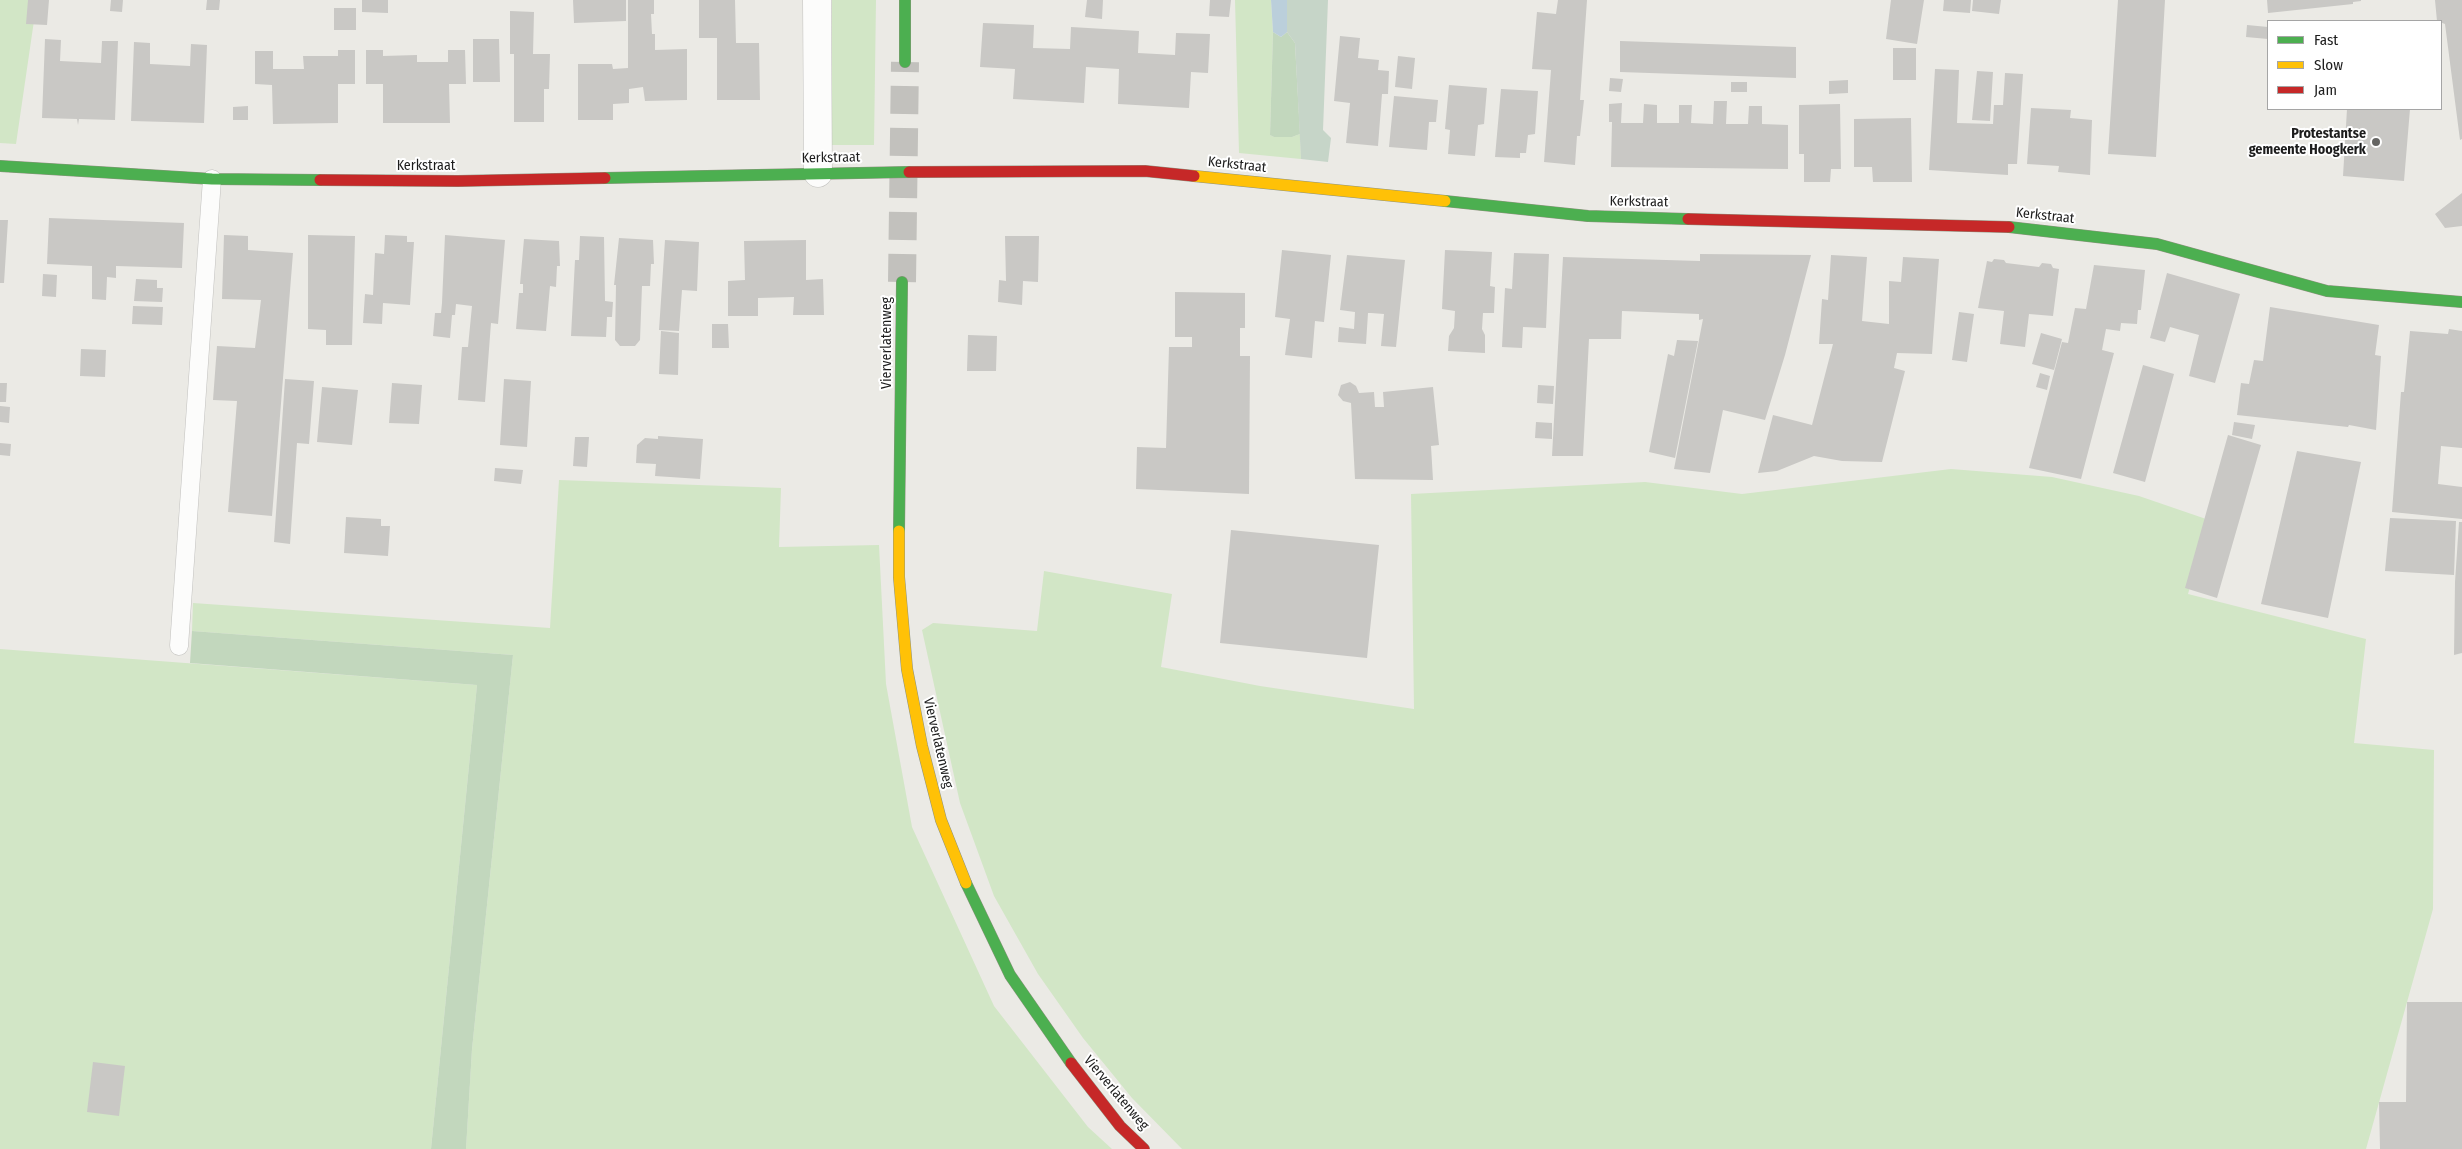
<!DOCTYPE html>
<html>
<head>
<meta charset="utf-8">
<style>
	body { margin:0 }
	#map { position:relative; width:2462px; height:1149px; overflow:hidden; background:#ebeae5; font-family:"Fira Sans Condensed",sans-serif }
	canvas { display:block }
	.legend { position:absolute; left:2267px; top:20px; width:175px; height:90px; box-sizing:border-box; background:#fff; border:1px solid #a5a5a5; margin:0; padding:6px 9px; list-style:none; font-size:15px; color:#1d1d1d }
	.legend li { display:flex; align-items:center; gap:10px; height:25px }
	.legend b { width:25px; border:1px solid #a5a5a5 }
</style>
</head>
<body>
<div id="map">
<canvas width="2462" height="1149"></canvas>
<ul class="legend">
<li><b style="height:6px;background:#4caf50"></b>Fast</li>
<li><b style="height:6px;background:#ffc107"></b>Slow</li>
<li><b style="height:6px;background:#c62828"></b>Jam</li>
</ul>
</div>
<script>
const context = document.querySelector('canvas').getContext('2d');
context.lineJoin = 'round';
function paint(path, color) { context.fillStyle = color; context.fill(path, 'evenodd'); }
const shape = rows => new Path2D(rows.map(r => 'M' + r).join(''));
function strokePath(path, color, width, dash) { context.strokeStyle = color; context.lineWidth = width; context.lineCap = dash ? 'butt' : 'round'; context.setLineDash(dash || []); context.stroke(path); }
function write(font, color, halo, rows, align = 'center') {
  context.font = font + ' "Fira Sans Condensed",sans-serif'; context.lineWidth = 4; context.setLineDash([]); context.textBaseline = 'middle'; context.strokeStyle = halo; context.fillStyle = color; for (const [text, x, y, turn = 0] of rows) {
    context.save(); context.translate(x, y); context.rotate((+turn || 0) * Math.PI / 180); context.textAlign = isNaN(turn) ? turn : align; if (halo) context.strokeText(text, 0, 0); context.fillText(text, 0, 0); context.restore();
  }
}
paint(shape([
	[0,0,37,0,16,144,0,143],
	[832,0,876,0,874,145,831,145],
	[1235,0,1271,0,1273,32,1270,135,1274,137,1292,137,1300,134,1301,159,1239,153],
	[1951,469,2052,477,2139,496,2209,520,2188,594,2366,639,2354,743,2434,750,2433,909,2366,1149,1182,1149,1132,1098,1083,1038,1038,974,994,896,960,803,922,630,933,623,1037,631,1044,571,1172,594,1161,667,1260,686,1414,709,1411,494,1645,482,1742,494],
	[559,480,781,488,779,547,879,545,886,684,912,827,994,1006,1088,1127,1112,1149,466,1149,472,1049,513,655,192,631,193,603,550,628],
	[0,649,477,685,431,1149,0,1149]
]), '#d2e6c6');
paint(shape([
	[1273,32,1281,37,1287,32,1295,43,1300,134,1292,137,1274,137,1270,135],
	[192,631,513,655,472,1049,466,1149,431,1149,477,685,190,663]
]), '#c2d7bd');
paint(shape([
	[1287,0,1328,0,1323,130,1331,138,1328,162,1301,159,1295,43,1287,32]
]), '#c6d5c8');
paint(shape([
	[1271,0,1287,0,1287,32,1281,37,1273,32]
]), '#bbcfdb');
paint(shape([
	[28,0,49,0,47,25,26,24],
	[111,0,123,0,122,12,110,11],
	[207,0,220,0,219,10,206,10],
	[362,0,388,0,388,13,362,12],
	[573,0,626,0,626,21,574,23],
	[628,0,654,0,654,14,651,14,652,34,655,34,655,50,687,49,687,100,645,101,643,87,629,89,629,103,613,104,613,120,578,120,578,64,612,64,613,69,628,68],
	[699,0,735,0,736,43,759,43,760,100,717,100,717,38,699,38],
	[1087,0,1103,0,1102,19,1085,17],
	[1210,0,1231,0,1229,17,1209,16],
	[1558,0,1587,0,1580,100,1584,100,1580,136,1577,136,1575,165,1544,162,1551,70,1532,69,1537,12,1556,14],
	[1891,0,1924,0,1917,44,1886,39],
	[1944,0,1971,0,1970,13,1943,11],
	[1973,0,2001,0,1999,14,1972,11],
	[2118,0,2165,0,2156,157,2108,154],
	[2267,0,2361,0,2361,1,2353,2,2353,4,2268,13],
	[2435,0,2462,0,2462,139,2460,140,2445,24,2437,21],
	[334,8,356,8,356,30,334,30],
	[510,11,534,12,533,54,550,54,549,89,544,89,544,122,514,122,514,54,510,54],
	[983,23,1034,25,1033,48,1070,49,1071,27,1139,31,1138,53,1175,55,1176,33,1210,34,1208,73,1191,72,1189,108,1118,104,1119,69,1086,67,1084,103,1013,99,1015,69,980,67],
	[2247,25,2268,27,2268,39,2246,37],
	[1340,36,1360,38,1358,58,1379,60,1378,70,1389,71,1388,94,1382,94,1378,146,1346,143,1350,103,1334,101],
	[45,39,61,40,60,61,101,63,102,41,118,41,115,120,79,119,78,125,77,119,42,118],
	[473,39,499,39,500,82,473,82],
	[1620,41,1796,47,1796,78,1620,72],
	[134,42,150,43,150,64,190,66,191,44,207,45,204,123,131,121],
	[1893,48,1916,48,1916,80,1893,80],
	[338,50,355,50,355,84,338,84,338,123,273,124,272,85,255,84,255,51,273,51,273,69,304,69,303,56,338,56],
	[366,50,383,50,383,56,417,55,417,62,448,62,448,50,465,50,466,84,449,84,450,123,383,123,383,84,366,84],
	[1398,56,1415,58,1412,89,1395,87],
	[1935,69,1959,70,1957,123,1993,124,1994,105,2003,105,2005,73,2023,74,2017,164,2008,164,2008,175,1929,170],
	[1977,71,1993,72,1990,121,1972,120],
	[1610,78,1623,79,1621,92,1609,91],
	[1848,80,1848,93,1829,94,1829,81],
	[1731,82,1747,82,1747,92,1731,92],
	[1449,85,1487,88,1484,124,1478,125,1475,156,1448,154,1450,130,1445,129],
	[1501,89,1538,91,1535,134,1528,135,1526,153,1520,153,1520,158,1495,157],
	[1394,96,1438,100,1436,122,1429,122,1427,150,1389,147],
	[1714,101,1727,101,1726,124,1748,124,1749,106,1762,106,1762,124,1788,125,1788,169,1611,167,1612,122,1609,122,1609,104,1622,103,1621,123,1643,123,1644,104,1657,105,1657,123,1679,123,1679,105,1692,105,1691,123,1713,124],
	[1840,104,1841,169,1831,169,1830,182,1804,182,1804,154,1799,154,1799,105],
	[248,106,248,120,233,120,233,107],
	[2031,108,2071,110,2070,118,2092,120,2090,175,2058,172,2059,166,2027,164],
	[2347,109,2410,109,2404,181,2343,176],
	[1911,118,1912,182,1873,182,1872,167,1854,167,1854,119],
	[2462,193,2462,226,2445,228,2435,214],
	[49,218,184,223,182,268,116,266,116,278,107,277,106,300,92,299,92,266,47,264],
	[0,220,8,220,4,283,0,283],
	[224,235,248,236,248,250,293,253,272,516,228,512,237,401,213,400,217,346,255,348,261,300,222,299],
	[308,235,355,236,352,345,326,345,326,330,308,329],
	[385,235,407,236,407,242,414,242,410,305,383,303,382,324,363,323,365,294,373,295,375,253,384,254],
	[445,235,505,240,498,324,491,323,485,402,458,400,462,347,468,347,472,306,456,304,455,315,452,315,450,338,433,336,435,313,441,313,442,303],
	[580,236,604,237,605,301,613,302,612,317,607,317,606,337,571,336,575,260,579,260],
	[1005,236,1039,236,1038,282,1023,281,1022,305,998,302,999,280,1006,281],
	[619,238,653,240,654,264,651,264,650,286,642,286,640,340,635,346,620,346,615,340,616,285,614,285],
	[524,239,559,241,560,266,557,266,556,287,550,286,546,331,516,329,519,293,523,293,523,284,520,284],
	[665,240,699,242,697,291,682,290,679,331,659,330],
	[806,240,806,280,823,279,824,315,793,315,794,297,758,298,758,316,728,316,728,281,745,280,744,241],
	[1282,250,1331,255,1324,322,1315,321,1312,358,1285,355,1290,319,1275,317],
	[1445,250,1492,252,1490,286,1495,287,1494,313,1483,313,1482,329,1485,335,1485,353,1448,351,1449,336,1454,328,1455,311,1442,309],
	[1514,253,1549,254,1546,328,1523,327,1522,348,1502,347,1505,288,1512,289],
	[1700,254,1811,255,1785,355,1765,420,1723,410,1710,473,1674,469,1703,319,1699,320,1699,314,1622,311,1621,339,1589,339,1583,456,1552,456,1563,257,1700,261],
	[1347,255,1405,260,1396,347,1381,346,1384,314,1371,313,1368,313,1366,344,1338,342,1339,327,1354,329,1355,312,1340,310],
	[1831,255,1867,257,1862,321,1889,324,1889,281,1901,282,1903,257,1939,259,1932,354,1897,353,1894,368,1905,371,1882,462,1842,461,1814,456,1777,471,1758,473,1773,415,1812,425,1833,344,1819,344,1822,299,1828,300],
	[1994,259,2004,260,2006,263,2039,267,2042,263,2051,264,2053,268,2059,269,2053,316,2029,314,2025,347,2000,344,2004,311,1978,308,1987,261,1992,262],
	[2094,265,2145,270,2141,310,2138,310,2137,324,2121,323,2120,331,2106,329,2102,350,2114,353,2081,479,2029,468,2062,342,2068,343,2075,308,2086,309],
	[2167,273,2240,294,2215,383,2189,376,2199,335,2170,327,2165,342,2150,338],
	[43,274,57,275,56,297,42,296],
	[136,279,157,280,157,288,163,288,162,302,134,301],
	[1175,292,1245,293,1245,328,1240,328,1240,356,1250,356,1249,494,1136,489,1137,447,1166,448,1169,347,1192,347,1192,337,1175,337],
	[133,306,163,307,162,325,132,324],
	[2270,307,2379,325,2375,355,2381,356,2376,430,2349,425,2348,427,2237,415,2241,383,2249,384,2254,360,2263,361],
	[1959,312,1974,314,1967,362,1952,360],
	[712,324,728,324,729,348,712,348],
	[2449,329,2462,331,2462,448,2441,446,2438,484,2462,487,2462,519,2392,512,2401,392,2404,392,2410,331,2448,334],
	[661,331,679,333,678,375,659,374],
	[2041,333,2062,339,2054,370,2032,364],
	[968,335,997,336,996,371,967,371],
	[1677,340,1698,341,1675,458,1649,452,1668,354,1674,356],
	[81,349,106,350,105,377,80,376],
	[2143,365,2174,374,2145,482,2113,473],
	[2040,373,2050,376,2047,390,2036,387],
	[285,379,314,381,309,444,297,443,290,544,274,542],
	[504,379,531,381,527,447,500,445],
	[1350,382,1356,386,1359,393,1374,392,1375,407,1384,407,1383,392,1433,387,1439,445,1431,446,1433,480,1355,479,1351,403,1343,401,1338,395,1341,385],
	[0,383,7,383,6,402,0,402],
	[392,383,422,385,419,424,389,423],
	[1538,385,1554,386,1553,404,1537,403],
	[322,387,358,390,352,445,317,442],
	[0,406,10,407,9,423,0,422],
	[1536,422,1552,423,1552,439,1535,438],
	[2234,422,2255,425,2252,439,2232,435],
	[2228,435,2261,445,2217,598,2185,588],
	[658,436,703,439,700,479,655,476,656,464,636,463,637,445,645,438,658,439],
	[575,437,589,437,587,467,573,466],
	[0,443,11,444,10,456,0,455],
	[2297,451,2361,462,2328,618,2261,604],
	[495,468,523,470,521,484,494,481],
	[346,517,381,519,381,526,390,526,388,556,344,553],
	[2390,518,2456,521,2454,575,2385,571],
	[2459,522,2462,522,2462,653,2454,655,2455,582],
	[1231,530,1379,545,1367,658,1220,643],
	[2407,1002,2462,1002,2462,1149,2380,1149,2379,1102,2406,1102],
	[93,1062,125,1066,119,1116,87,1112]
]), '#c9c8c5');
strokePath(shape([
	[902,282,905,62]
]), '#c2c1bd', 28, [28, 14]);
const lane = shape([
	[179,646,212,179]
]);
const street = shape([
	[817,0,818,173]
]);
const fast = shape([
	[905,0,905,62],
	[0,166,212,179,320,180],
	[605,178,909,172],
	[1445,201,1588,216,1688,219],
	[2009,227,2157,244,2327,291,2462,302],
	[899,531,902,282],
	[966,883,1010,975,1071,1063]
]);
const slow = shape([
	[1194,176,1445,201],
	[899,531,899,577,907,669,922,746,941,820,966,883]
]);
const jam = shape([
	[909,172,1145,171,1194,176],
	[320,180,458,181,605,178],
	[1688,219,2009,227],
	[1071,1063,1120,1126,1144,1149]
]);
strokePath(lane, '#c1c0be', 19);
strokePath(street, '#c1c0be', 29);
strokePath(fast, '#8e937f', 12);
strokePath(slow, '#8e937f', 12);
strokePath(jam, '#8e937f', 12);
strokePath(lane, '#fcfcfb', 18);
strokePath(street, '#fcfcfb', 28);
strokePath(fast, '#4caf50', 11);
strokePath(slow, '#ffc107', 11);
strokePath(jam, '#c62828', 11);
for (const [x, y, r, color] of [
	[2376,142,5,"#656563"]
]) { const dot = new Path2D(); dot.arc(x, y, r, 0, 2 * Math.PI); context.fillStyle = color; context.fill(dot); strokePath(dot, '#fff', 2); }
write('bold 14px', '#1d1d1d', '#fff', [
	["Protestantse",2366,134],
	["gemeente Hoogkerk",2366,150]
], 'right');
write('14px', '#1d1d1d', '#fff', [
	["Kerkstraat",831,158,-1],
	["Kerkstraat",1237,165,6],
	["Kerkstraat",426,166],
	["Kerkstraat",1639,202,1],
	["Kerkstraat",2045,216,6],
	["Vierverlatenweg",887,343,-90],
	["Vierverlatenweg",938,743,77],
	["Vierverlatenweg",1116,1093,50]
]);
</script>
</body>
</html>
